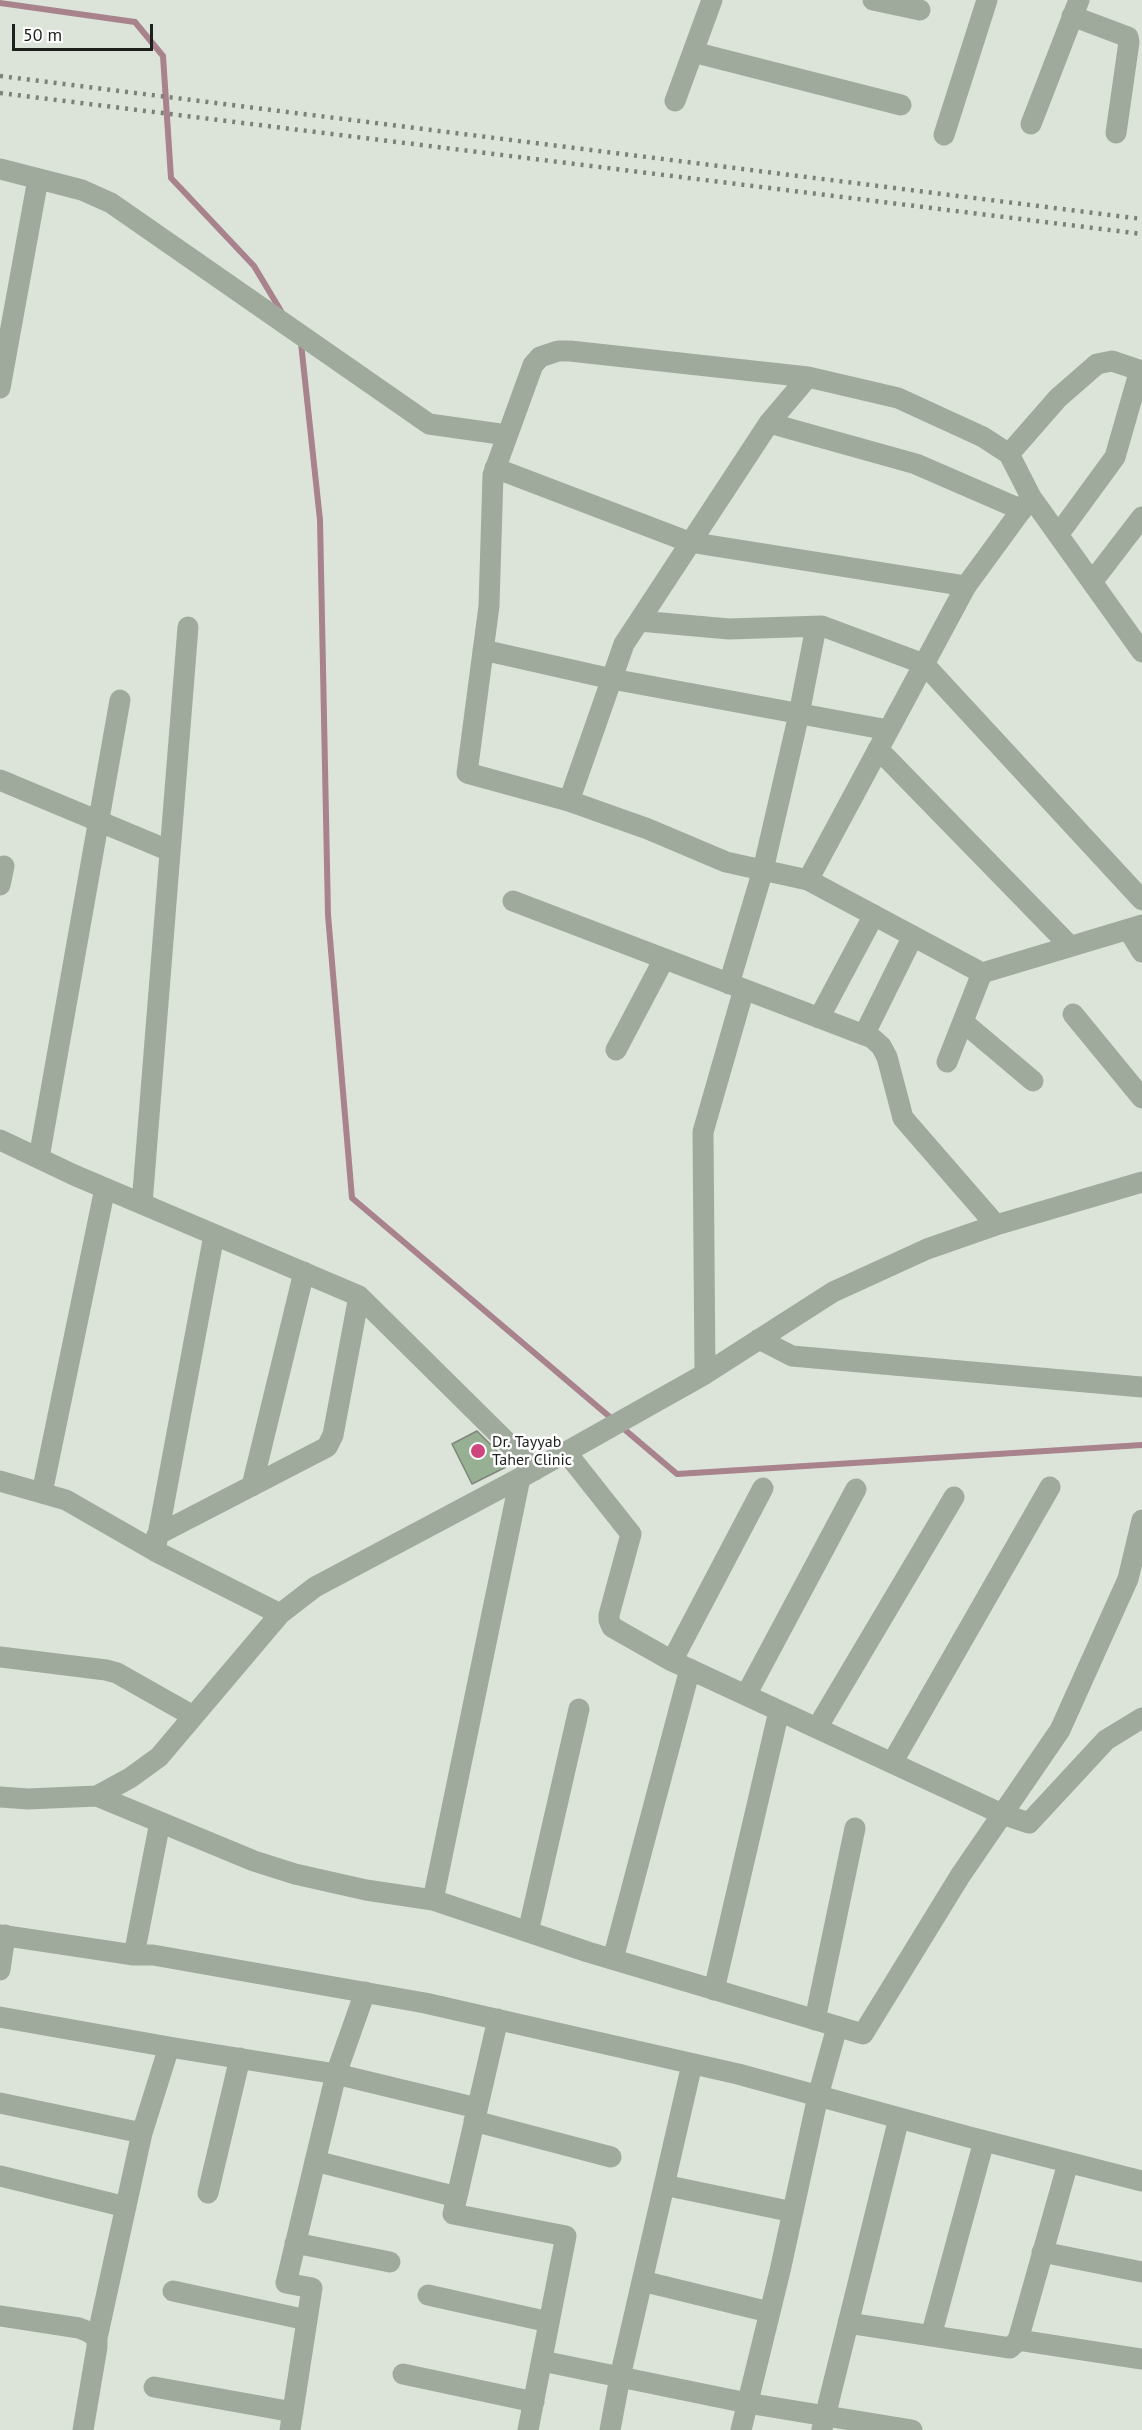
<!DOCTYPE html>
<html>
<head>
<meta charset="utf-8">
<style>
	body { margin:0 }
	#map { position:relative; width:1142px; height:2430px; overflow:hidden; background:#dce4da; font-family:"PT Sans",sans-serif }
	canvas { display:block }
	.scale { position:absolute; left:12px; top:24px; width:141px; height:27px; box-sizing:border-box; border:3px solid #1d201c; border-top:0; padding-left:8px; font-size:18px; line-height:21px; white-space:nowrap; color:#1d201c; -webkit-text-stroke:4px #fff; paint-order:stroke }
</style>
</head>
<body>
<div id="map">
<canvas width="1142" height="2430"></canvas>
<div class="scale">50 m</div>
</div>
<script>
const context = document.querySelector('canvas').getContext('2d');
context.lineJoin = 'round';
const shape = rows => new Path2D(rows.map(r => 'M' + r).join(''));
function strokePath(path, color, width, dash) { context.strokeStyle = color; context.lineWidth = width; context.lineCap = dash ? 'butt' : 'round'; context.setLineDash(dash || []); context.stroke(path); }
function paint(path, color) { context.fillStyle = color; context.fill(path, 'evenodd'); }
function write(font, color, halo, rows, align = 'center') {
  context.font = font + ' "PT Sans",sans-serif'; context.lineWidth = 5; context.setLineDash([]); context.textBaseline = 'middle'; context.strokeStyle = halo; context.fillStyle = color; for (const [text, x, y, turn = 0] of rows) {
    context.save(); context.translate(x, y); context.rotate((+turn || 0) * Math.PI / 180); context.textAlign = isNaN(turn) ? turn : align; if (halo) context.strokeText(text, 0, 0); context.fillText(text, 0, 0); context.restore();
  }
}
strokePath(shape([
	[0,3,135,22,163,56,171,178,254,266,281,311],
	[301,343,320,520,328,915,352,1198,677,1474,1142,1445]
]), '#a8828d', 6);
const building = shape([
	[477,1431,499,1453,506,1467,472,1484,452,1444,477,1431]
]);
paint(building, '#97af92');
strokePath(building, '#7f867d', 1.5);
strokePath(shape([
	[873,0,920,10],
	[1072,16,1128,37,1129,42,1116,133],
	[693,52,901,105],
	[675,101,712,0],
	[1031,124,1079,0],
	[944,135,987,0],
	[0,169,82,190,111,203,429,424,507,435],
	[1142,371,1112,361,1097,364,1058,398,1009,454,1031,497,1142,652],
	[0,388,38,179],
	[769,423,916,464,1022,510],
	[495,468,689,542,966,586],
	[1031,497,966,586,808,880,982,973,1142,925],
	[1058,535,1115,457,1140,370],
	[1092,582,1142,517],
	[639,621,729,629,822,626,924,664,1142,900],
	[483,650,612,679,888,730],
	[878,749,1070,946],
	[0,780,170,851],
	[569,801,467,773,489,606,493,475,533,365,540,357,558,351,570,351,808,377],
	[808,880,726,862,648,829,569,801,624,644,769,423,808,377,898,398,983,437,1009,454],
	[0,885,4,866],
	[513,901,872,1038,881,1046,887,1057,903,1118,996,1225],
	[1128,929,1142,952],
	[729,984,763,870,799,714,816,627],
	[1073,1014,1142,1098],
	[819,1018,874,915],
	[963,1022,1033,1081],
	[864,1035,913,936],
	[616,1050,664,959],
	[947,1062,982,973],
	[0,1140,74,1175,359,1296,535,1470],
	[39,1158,120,700],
	[142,1204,188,627],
	[759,1339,792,1356,1142,1387],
	[705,1374,703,1132,744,989],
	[566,1452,631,1534,609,1615,609,1620,612,1627,672,1661,1002,1814,1029,1823,1106,1740,1142,1718],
	[0,1481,66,1500,155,1551,280,1614],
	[252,1486,304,1272],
	[42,1493,105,1188],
	[157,1535,327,1447,333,1435,359,1296],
	[155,1551,214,1235],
	[0,1657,106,1670,117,1673,193,1716],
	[672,1661,763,1488],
	[746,1695,856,1489],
	[817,1728,954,1497],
	[892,1763,1050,1487],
	[97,1796,254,1861,295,1874,366,1890,433,1900,588,1952,863,2034,960,1876,1060,1730,1128,1579,1142,1520],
	[0,1797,28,1799,97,1796,130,1778,159,1757,280,1614,315,1587,520,1478,705,1374,833,1292,927,1249,996,1225,1142,1182],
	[433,1900,520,1478],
	[528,1932,579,1709],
	[0,1935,134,1955,153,1955,425,2003,738,2074,969,2137,1142,2181],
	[134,1955,160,1822],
	[613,1959,690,1669],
	[0,1970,5,1935],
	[714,1990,779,1711],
	[0,2017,169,2047],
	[498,2019,453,2214,566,2236,528,2430],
	[815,2020,855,1828],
	[0,2103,142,2133,169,2047,336,2074,365,1992],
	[474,2121,611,2157],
	[315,2161,457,2197],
	[0,2176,126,2207],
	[664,2185,793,2212],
	[208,2193,240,2058],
	[295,2243,390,2262],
	[1042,2252,1142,2272],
	[642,2281,769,2312],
	[173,2291,307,2320],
	[428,2295,549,2322],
	[0,2316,79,2328,89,2332,97,2338,97,2347,83,2430],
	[848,2323,1010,2348,1018,2340,1068,2163],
	[931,2336,984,2141],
	[97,2338,142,2133],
	[1018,2340,1142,2359],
	[542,2361,747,2403,912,2430],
	[403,2374,534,2402],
	[154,2387,293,2412],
	[822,2429,899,2118],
	[290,2430,312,2288,286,2283,336,2074,477,2108],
	[610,2430,620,2377,692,2064],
	[741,2430,780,2271,818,2096,837,2027]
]), '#9faa9d', 21);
strokePath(shape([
	[0,76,1142,219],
	[0,93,1142,234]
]), '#7b8079', 4.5, [3, 6]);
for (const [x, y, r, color] of [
	[478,1451,8,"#cf457d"]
]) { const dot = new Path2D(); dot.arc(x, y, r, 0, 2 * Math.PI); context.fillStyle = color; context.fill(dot); strokePath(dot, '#fff', 2); }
write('16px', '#1d201c', '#fff', [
	["Dr. Tayyab",492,1442],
	["Taher Clinic",492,1460]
], 'left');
</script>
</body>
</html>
